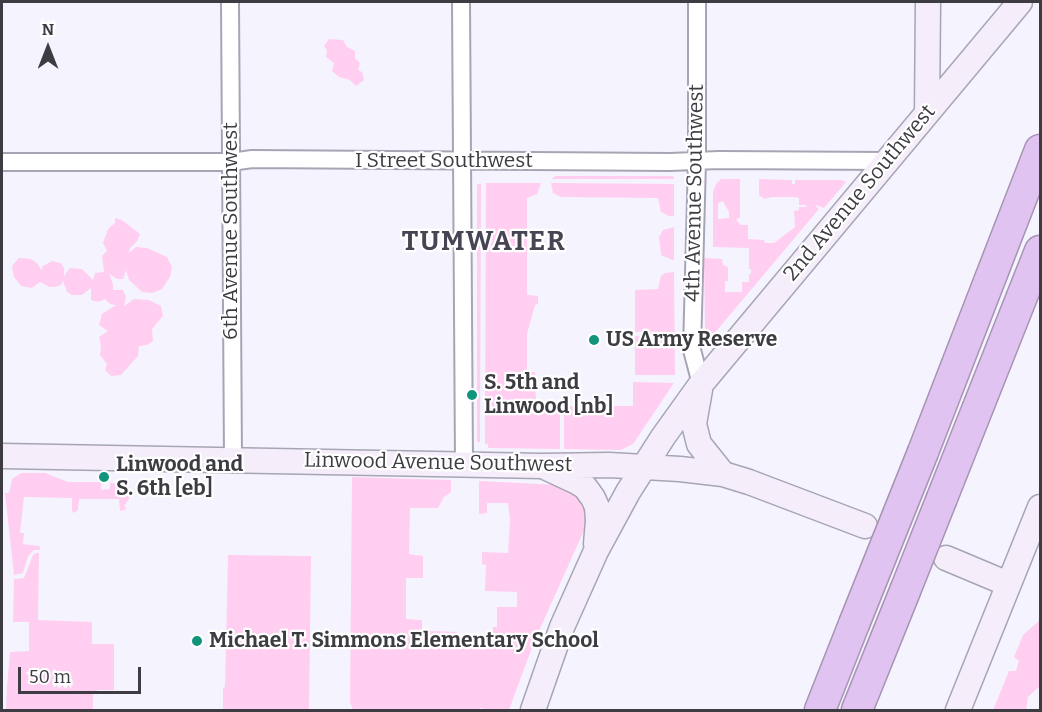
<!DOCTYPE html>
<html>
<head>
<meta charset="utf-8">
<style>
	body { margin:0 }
	#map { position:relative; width:1042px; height:712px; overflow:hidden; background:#f5f4fe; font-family:Bitter,serif }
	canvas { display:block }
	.frame { position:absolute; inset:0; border:3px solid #3c3c42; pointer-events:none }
	.north { position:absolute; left:18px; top:18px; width:60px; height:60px; -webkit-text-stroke:4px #fff; paint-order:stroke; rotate:0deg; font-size:16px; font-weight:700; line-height:24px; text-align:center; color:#3c3c42 }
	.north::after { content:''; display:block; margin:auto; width:21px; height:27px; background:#3c3c42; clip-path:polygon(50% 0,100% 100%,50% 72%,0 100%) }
	.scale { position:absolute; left:18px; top:667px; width:123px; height:27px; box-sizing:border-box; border:3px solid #3c3c42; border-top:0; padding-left:8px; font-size:18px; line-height:21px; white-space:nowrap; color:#3c3c42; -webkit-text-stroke:4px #fff; paint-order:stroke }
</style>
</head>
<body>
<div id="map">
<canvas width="1042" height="712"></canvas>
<div class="frame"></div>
<div class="north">N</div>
<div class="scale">50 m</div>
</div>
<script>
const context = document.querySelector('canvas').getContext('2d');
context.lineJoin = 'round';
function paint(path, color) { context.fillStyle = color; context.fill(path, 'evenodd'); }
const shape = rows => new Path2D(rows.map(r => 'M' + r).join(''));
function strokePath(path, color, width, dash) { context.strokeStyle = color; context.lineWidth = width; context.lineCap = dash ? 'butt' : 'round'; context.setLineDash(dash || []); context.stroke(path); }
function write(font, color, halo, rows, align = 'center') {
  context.font = font + ' Bitter,serif'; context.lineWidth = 4.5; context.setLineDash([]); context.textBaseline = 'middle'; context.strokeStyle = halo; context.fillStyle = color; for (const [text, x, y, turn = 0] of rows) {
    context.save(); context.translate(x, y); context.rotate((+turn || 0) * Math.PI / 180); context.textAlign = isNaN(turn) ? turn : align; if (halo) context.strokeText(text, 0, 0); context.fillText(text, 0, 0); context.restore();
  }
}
paint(shape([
	[329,39,343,40,347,47,355,51,355,58,360,63,358,70,362,72,364,80,356,86,350,80,339,77,332,71,334,63,326,57,327,50,324,46],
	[555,176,673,176,674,179,552,179],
	[721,179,740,179,740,218,737,218,737,221,741,225,748,225,748,239,764,240,765,243,774,243,795,227,794,211,799,210,799,207,807,207,805,205,799,205,799,198,794,197,772,197,764,199,759,195,759,179,792,180,792,184,795,184,795,180,842,180,846,182,824,208,816,205,817,208,819,209,713,335,709,334,705,328,704,258,722,259,723,265,728,267,728,281,725,281,725,292,742,292,742,282,749,282,749,274,751,274,751,269,749,269,749,248,713,247,713,192,716,184],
	[723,201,729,212,729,218,718,219,718,203],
	[486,183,541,183,537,194,527,198,527,295,538,296,538,304,535,305,527,334,527,372,535,372,536,406,560,407,560,449,488,448,488,444,485,444],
	[551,183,674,184,674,216,669,216,661,212,658,198,561,197,553,193],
	[477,184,481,184,480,442,477,442],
	[115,218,122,220,140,234,137,241,130,248,129,253,136,247,147,248,167,257,172,267,170,277,162,289,152,293,142,292,129,280,126,270,123,279,117,279,109,274,113,284,113,290,123,290,126,297,124,306,134,299,149,300,161,306,163,316,152,329,153,341,147,345,139,346,138,356,121,375,111,376,105,370,107,364,100,355,101,346,99,337,108,331,99,325,102,314,116,305,110,304,105,299,98,302,91,300,91,288,82,295,72,295,67,292,63,281,61,285,55,287,49,287,40,282,32,288,21,286,14,277,12,266,19,258,31,259,38,264,41,270,43,266,52,261,61,263,64,268,64,276,70,268,82,269,93,280,95,273,104,272,102,256,107,251,103,243,108,229,115,223],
	[674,227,674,260,672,260,661,255,659,237,663,230],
	[674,272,675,375,635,375,635,336,650,337,653,334,650,331,635,332,635,290,658,289,661,276,665,273],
	[633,382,674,383,633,444,621,450,564,449,564,406,633,406],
	[21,473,45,473,68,482,101,482,101,490,110,489,110,483,126,484,129,486,130,490,129,499,124,506,127,509,120,511,119,499,79,499,78,510,74,513,72,511,72,498,24,497,20,533,24,533,23,544,40,546,40,550,34,550,28,556,23,573,14,575,5,493,9,493,12,479],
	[352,477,451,480,451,492,444,497,438,508,410,508,409,554,423,556,423,578,406,578,406,619,422,620,422,634,429,634,430,631,457,632,457,641,493,642,493,627,497,627,497,607,517,607,517,592,485,591,486,565,482,564,482,552,508,553,510,520,508,503,487,503,487,513,479,514,479,481,560,485,581,498,580,502,582,508,586,509,587,518,586,526,534,642,509,710,489,710,480,708,479,710,353,710,350,702],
	[36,553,39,553,38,620,92,622,92,644,114,644,114,690,97,690,97,693,93,693,93,710,6,710,7,686,10,652,29,651,29,622,13,622,14,579,24,578,33,555],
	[228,555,311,556,309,710,223,710,223,688,225,687],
	[1040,620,1040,686,1028,697,1026,710,993,710,1009,671,1016,671,1019,661,1014,657,1023,635]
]), '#ffcef1');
const street = shape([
	[230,2,233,460],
	[461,2,464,464],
	[697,2,697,161,692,350,701,384],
	[2,162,231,162,252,159,670,162,719,160,886,161]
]);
const secondary = shape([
	[927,113,928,2],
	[700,390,694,424,699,444,723,474],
	[2,456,542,466,609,465,680,469,723,474,749,482,865,526],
	[547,468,575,481,585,487,593,498,597,507,598,521,596,544],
	[946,558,1008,584],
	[533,710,562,627,596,551,628,492,663,437,701,384,1020,2],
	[958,710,1040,507]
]);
const highway = shape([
	[923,452,1040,150],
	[942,498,1040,251],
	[820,710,854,624],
	[857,710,905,591]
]);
strokePath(street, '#a6a5b4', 20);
strokePath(secondary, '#a6a5b4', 27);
strokePath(highway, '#a794b3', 33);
strokePath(street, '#fff', 16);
strokePath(secondary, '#f6edfa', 24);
strokePath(highway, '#e0c3f0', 30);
const highwayBridge = shape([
	[905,591,942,498],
	[854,624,923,452]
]);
strokePath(highwayBridge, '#a794b3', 33, []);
strokePath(highwayBridge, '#e0c3f0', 30);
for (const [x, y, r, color] of [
	[594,340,6,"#11937c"],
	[472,395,6,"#11937c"],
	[104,477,6,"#11937c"],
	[197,641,6,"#11937c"]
]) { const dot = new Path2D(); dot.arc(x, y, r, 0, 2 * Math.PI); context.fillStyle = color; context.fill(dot); strokePath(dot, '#fff', 2); }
write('21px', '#3c3c42', '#fff', [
	["I Street Southwest",444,161],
	["4th Avenue Southwest",695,193,-89],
	["2nd Avenue Southwest",860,193,-50],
	["6th Avenue Southwest",231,231,-90],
	["Linwood Avenue Southwest",438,463,1]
]);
write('bold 21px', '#3c3c42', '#fff', [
	["US Army Reserve",606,340],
	["S. 5th and",484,383],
	["Linwood [nb]",484,407],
	["Linwood and",116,465],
	["S. 6th [eb]",116,489],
	["Michael T. Simmons Elementary School",209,641]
], 'left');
context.letterSpacing = '1.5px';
write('bold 27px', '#474553', '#fff', [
	["TUMWATER",484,242]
]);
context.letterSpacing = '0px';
</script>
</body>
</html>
